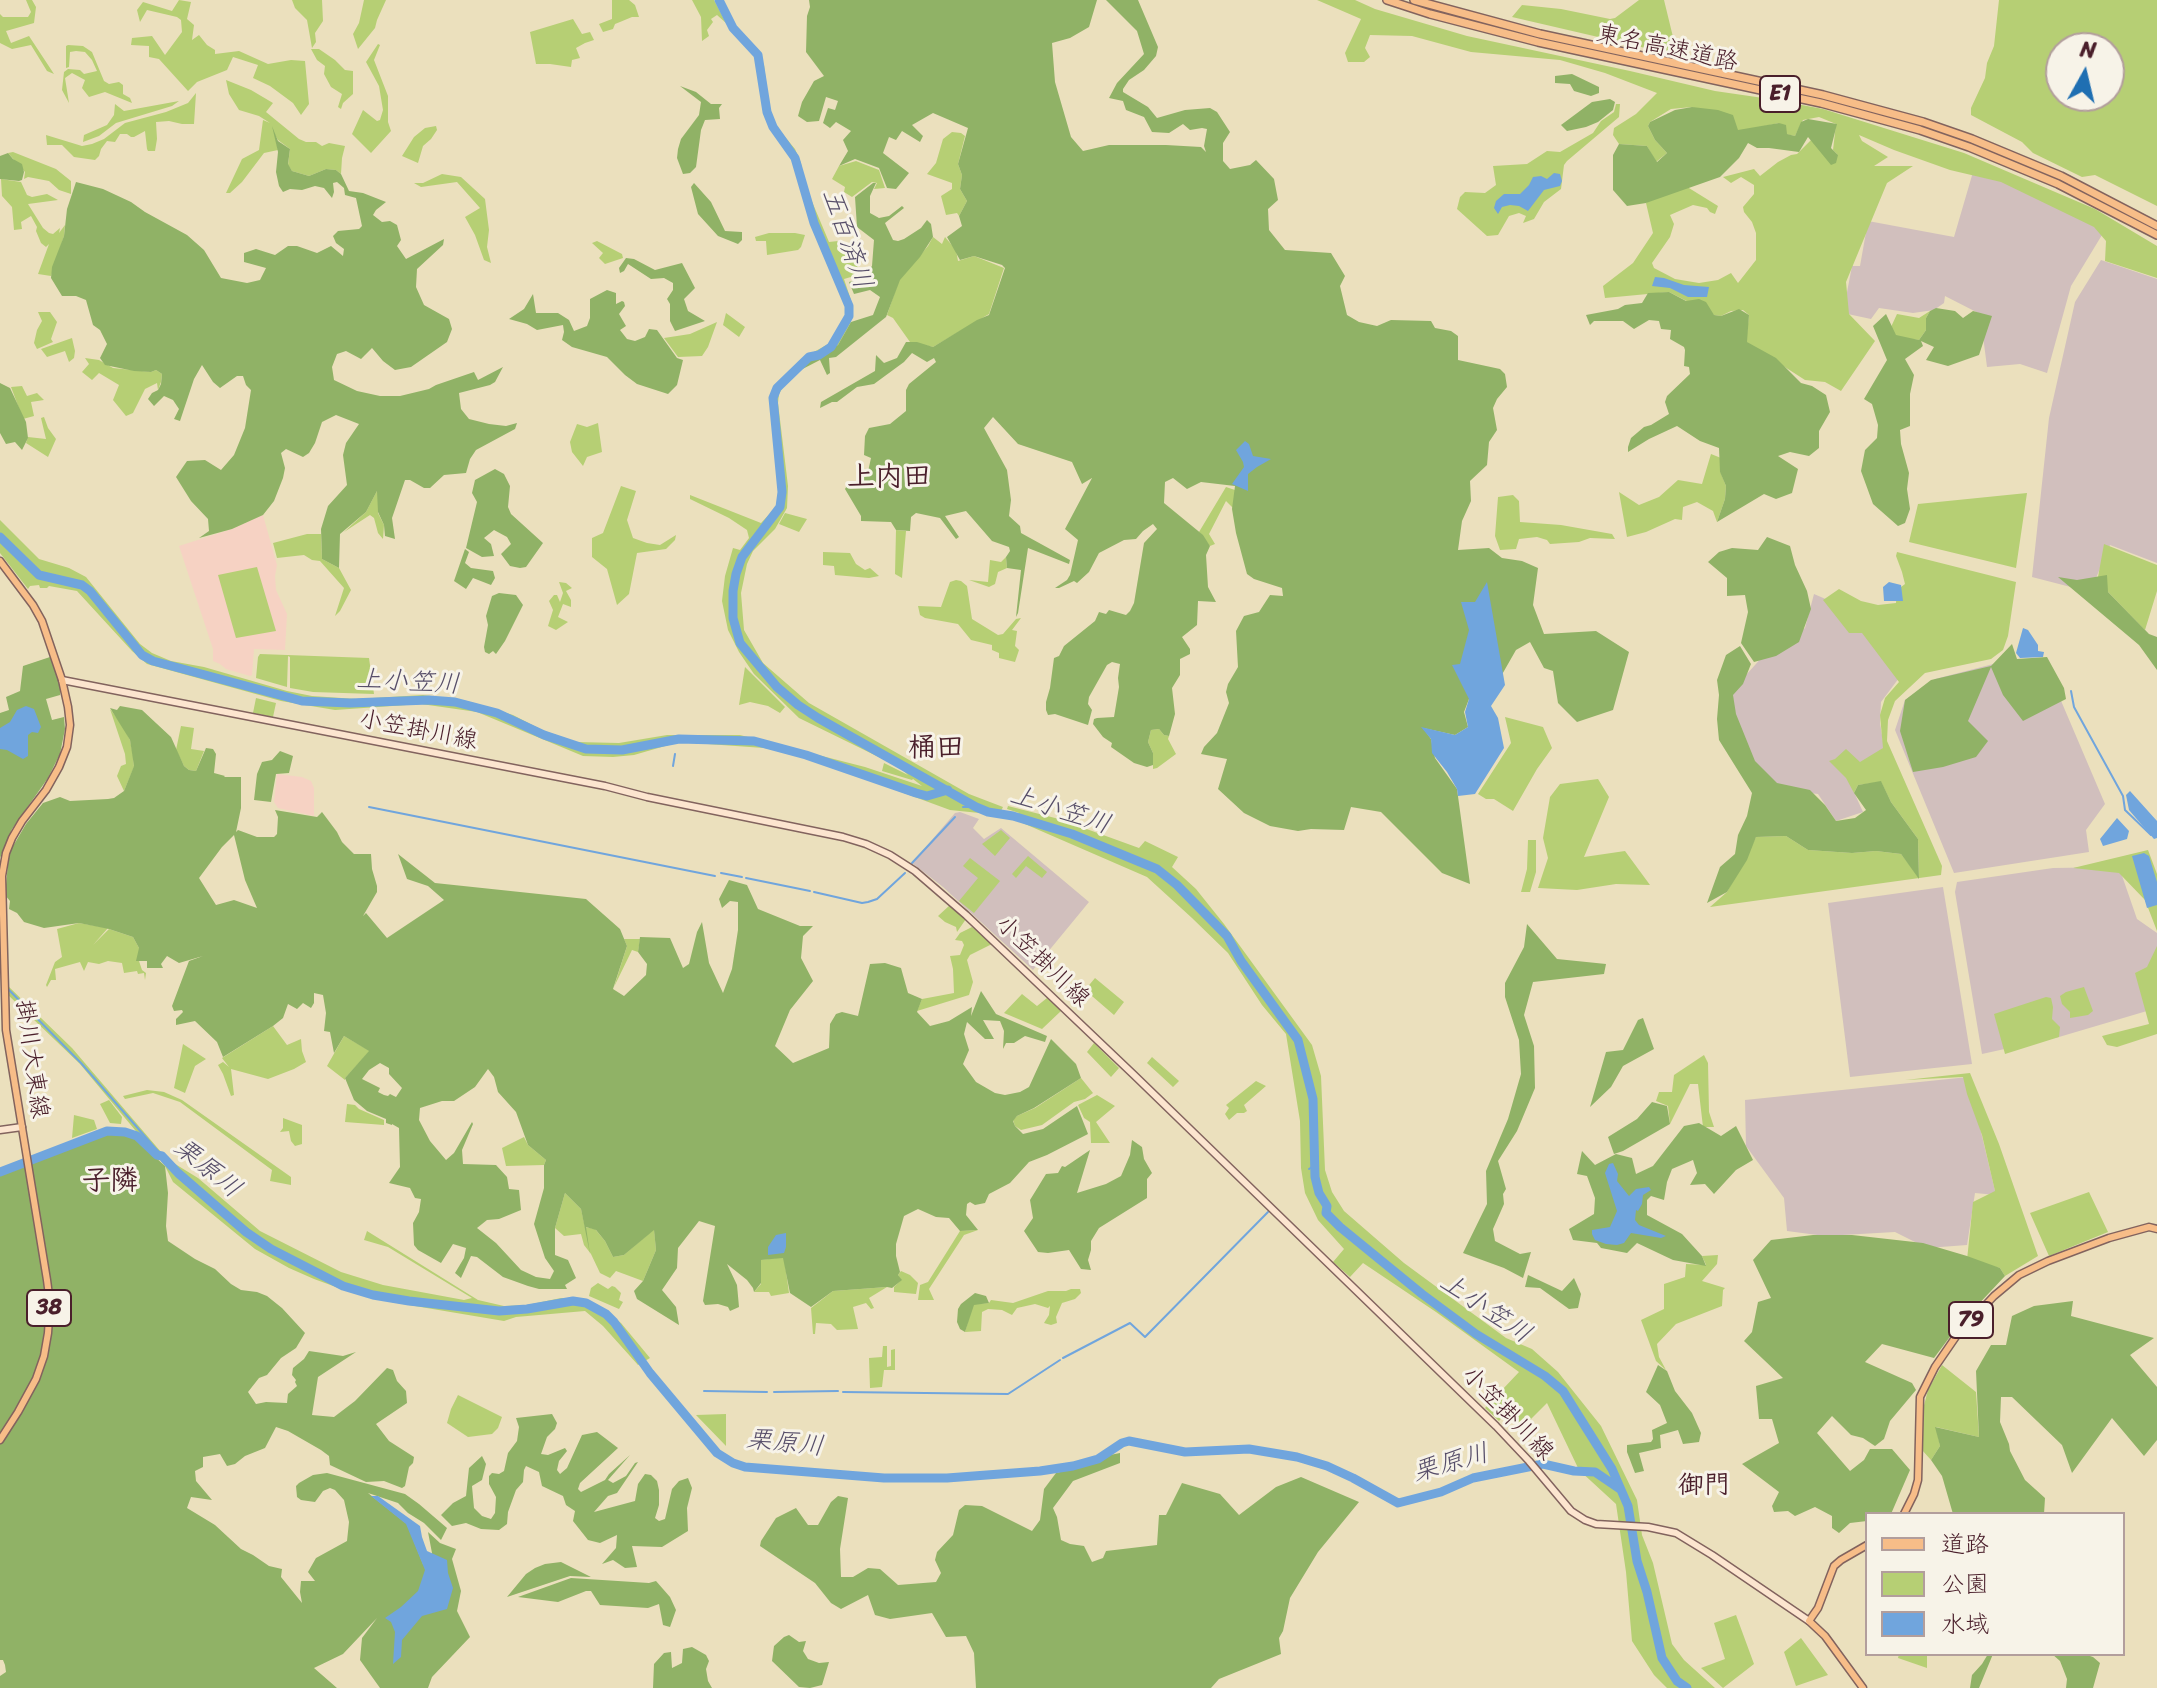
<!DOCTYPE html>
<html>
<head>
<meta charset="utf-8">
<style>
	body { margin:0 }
	#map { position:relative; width:2157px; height:1688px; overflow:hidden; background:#ebe0bd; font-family:Sriracha,"Klee One",sans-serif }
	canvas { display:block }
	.legend { position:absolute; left:1865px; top:1512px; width:260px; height:144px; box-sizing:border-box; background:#f7f3e8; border:2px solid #b29e9c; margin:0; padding:10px 14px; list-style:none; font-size:24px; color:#4a1f2b }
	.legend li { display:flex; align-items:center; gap:16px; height:40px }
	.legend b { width:40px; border:2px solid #b29e9c }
	.north { position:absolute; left:2045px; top:32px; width:80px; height:80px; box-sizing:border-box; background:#f7f3e8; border:2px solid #b29e9c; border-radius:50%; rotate:8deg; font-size:22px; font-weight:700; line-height:32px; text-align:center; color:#4a1f2b }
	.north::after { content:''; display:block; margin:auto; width:28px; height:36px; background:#1f6fb2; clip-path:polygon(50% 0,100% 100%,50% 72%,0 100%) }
</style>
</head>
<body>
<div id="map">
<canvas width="2157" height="1688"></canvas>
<ul class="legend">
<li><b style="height:10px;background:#f7bd88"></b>道路</li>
<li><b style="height:22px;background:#b6cf74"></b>公園</li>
<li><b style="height:22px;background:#70a5dd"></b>水域</li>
</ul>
<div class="north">N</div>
</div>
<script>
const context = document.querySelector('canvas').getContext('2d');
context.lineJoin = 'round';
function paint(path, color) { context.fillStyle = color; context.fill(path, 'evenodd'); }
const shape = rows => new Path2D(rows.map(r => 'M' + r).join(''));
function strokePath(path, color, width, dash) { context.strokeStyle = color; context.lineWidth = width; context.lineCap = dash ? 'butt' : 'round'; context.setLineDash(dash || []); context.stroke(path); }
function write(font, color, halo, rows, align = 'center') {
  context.font = font + ' Sriracha,"Klee One",sans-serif'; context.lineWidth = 6; context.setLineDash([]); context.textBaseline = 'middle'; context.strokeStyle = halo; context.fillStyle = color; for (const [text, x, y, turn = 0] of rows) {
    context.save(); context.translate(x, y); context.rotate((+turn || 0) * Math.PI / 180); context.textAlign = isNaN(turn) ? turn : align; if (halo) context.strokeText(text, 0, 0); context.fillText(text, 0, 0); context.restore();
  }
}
paint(shape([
	[263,515,277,565,275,576,276,590,287,614,285,650,254,649,252,675,250,676,226,669,220,664,213,661,213,649,179,546,232,529],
	[277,774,302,777,311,781,314,788,314,816,278,808,274,802]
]), '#f6d2c3');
paint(shape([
	[1973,172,2005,181,2105,230,2071,286,2047,373,2020,364,1987,367,1983,336,1986,317,1945,296,1944,303,1934,310,1913,313,1879,308,1871,319,1843,313,1852,266,1860,266,1868,221,1954,237],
	[2101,260,2157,279,2157,563,2110,545,2090,592,2032,577,2049,418,2075,302],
	[1814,594,1851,610,1899,678,1881,702,1880,723,1884,747,1853,790,1863,812,1836,821,1818,794,1766,788,1750,759,1728,695,1764,655,1805,628],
	[2009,660,2056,689,2105,804,2086,830,2089,852,1954,873,1895,730,1905,700,1935,679],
	[960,812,979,819,973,828,984,839,1001,828,1089,902,1033,970,943,887,912,863,955,813],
	[2119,867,2137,919,2157,933,2157,1008,2059,1037,1982,1054,1955,892,1957,882,2053,868],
	[1943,887,1972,1064,1850,1077,1828,903],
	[1968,1077,1996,1195,1975,1193,1967,1245,1927,1248,1895,1232,1825,1236,1787,1231,1784,1198,1746,1146,1745,1100]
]), '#d1bfbd');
paint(shape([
	[26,0,32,0,36,7,34,23,6,31,11,43,29,36,54,74,47,71,31,45,12,49,0,43,0,14,3,17,28,17,31,12],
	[179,0,191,2,187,19,194,25,192,40,199,35,207,45,215,50,215,54,239,51,268,64,291,60,305,61,309,104,301,115,293,103,270,86,253,78,258,65,233,57,227,70,197,82,188,91,159,59,149,57,149,46,131,45,132,38,152,36,165,55,182,32,181,20,177,17,147,10,140,22,137,10,143,2,172,11],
	[292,0,322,0,323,21,315,33,316,42,312,48,307,20,295,8],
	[364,0,386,0,377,20,375,28,358,49,353,34,359,23],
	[612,0,629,0,635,5,639,17,632,17,620,22,615,24,613,29,603,32,599,24,612,19],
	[692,0,714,0,726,23,717,15,711,19,713,22,707,30,709,36,702,41,701,17],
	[1317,0,1355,0,1375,9,1467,36,1630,71,1715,91,1770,99,1823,109,1964,153,2095,209,2157,246,2157,278,2105,261,2106,241,2094,227,2001,182,1950,170,1894,150,1859,135,1862,141,1888,157,1874,166,1913,166,1887,183,1846,282,1849,314,1875,341,1841,391,1825,382,1805,380,1746,342,1749,315,1743,310,1731,311,1721,316,1714,315,1669,292,1605,298,1603,286,1633,263,1653,233,1646,203,1676,180,1718,206,1715,214,1710,212,1707,208,1693,205,1670,215,1674,224,1670,237,1652,263,1654,268,1675,279,1699,283,1718,280,1731,273,1738,283,1756,260,1756,233,1752,222,1744,212,1743,207,1754,194,1754,185,1741,177,1731,183,1723,177,1754,169,1760,176,1778,162,1791,155,1797,154,1812,139,1838,155,1833,150,1836,124,1819,117,1803,120,1795,136,1785,134,1779,123,1737,132,1692,107,1671,109,1650,122,1648,126,1655,140,1667,153,1656,162,1647,146,1619,144,1613,135,1614,128,1636,114,1657,93,1605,73,1560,60,1471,52,1412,36,1370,35,1365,48,1370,57,1364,62,1348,62,1345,53,1361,19],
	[1639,0,1664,0,1673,37,1667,53,1512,17,1522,5,1561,9,1610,19,1615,18],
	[1999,0,2157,0,2157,206,2095,175,2082,177,2033,153,2022,142,1971,115,1971,108,1985,78,1987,63,1994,46],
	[2061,48,2109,48,2109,96,2061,96],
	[573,19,582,34,590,32,594,40,585,43,576,48,580,58,572,60,571,67,550,64,536,64,530,32],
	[742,34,757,49,764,65,770,113,776,126,795,149,801,163,805,185,829,242,838,241,840,247,850,250,861,274,844,279,851,300,851,322,838,345,819,355,810,357,789,376,779,394,778,403,788,486,787,508,775,529,753,551,747,564,741,593,744,630,763,663,809,703,969,794,1003,807,999,815,950,810,806,757,764,748,679,742,634,755,613,757,583,756,477,712,421,704,335,710,281,701,147,664,132,651,77,591,49,586,47,588,40,588,39,585,30,586,28,589,0,553,0,520,39,559,69,568,86,577,140,644,152,653,171,661,204,667,287,691,312,696,356,699,423,695,467,701,513,715,542,730,576,742,619,743,667,735,740,735,865,767,922,786,913,779,912,780,882,771,884,763,908,775,899,767,799,718,754,674,739,652,728,630,722,601,725,576,733,548,740,550,749,538,747,530,729,518,690,499,690,495,761,523,776,507,779,489,772,400,774,390,783,377,803,358,832,342,841,330,847,313,844,299,831,272,804,199,796,169,791,156,778,139,767,119,758,58,744,41],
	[378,44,380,45,374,60,388,96,388,122,391,131,371,153,352,134,363,110,377,121,380,120,383,110,379,86,366,62],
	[68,45,83,46,92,52,104,81,109,84,119,82,123,85,123,94,130,98,132,103,105,92,89,97,82,88,85,80,72,73,65,78,69,103,62,90,64,72,68,69,80,70,84,74,97,71,92,60,85,52,76,51,70,52,69,67,66,68,66,46],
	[311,49,319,49,335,60,345,70,353,71,353,94,343,103,341,109,338,107,342,94,331,87,324,74,325,66,317,60],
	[226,80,251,90,273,103,266,112,299,139,306,142,316,142,322,146,329,143,345,146,342,158,341,174,336,170,326,169,309,176,292,171,288,165,290,149,278,140,275,135,278,150,264,153,242,182,230,193,226,193,242,159,259,150,263,120,270,123,259,116,239,110,229,94],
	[196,93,194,124,182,124,169,121,156,122,157,139,155,151,148,151,147,149,145,131,134,137,131,137,127,134,120,134,115,142,107,141,101,149,99,156,95,160,74,157,62,145,47,145,46,135,82,146,92,144,104,139,125,123,166,112,188,103],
	[179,101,172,106,116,123,99,136,83,142,84,135,107,125,114,115,115,104,124,111],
	[1616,104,1620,104,1619,117,1567,161,1564,165,1561,189,1544,202,1534,219,1523,223,1526,216,1519,213,1509,216,1498,235,1487,236,1457,209,1460,197,1465,192,1485,193,1496,185,1493,166,1527,164,1547,151,1560,152,1593,133,1601,121,1614,112],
	[436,126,437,130,431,139,423,146,418,163,402,156,414,137,425,128],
	[952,132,961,133,965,136,958,164,962,175,960,189,967,201,959,216,957,213,946,215,941,196,952,189,952,183,927,174,936,163,943,139],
	[13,152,56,169,71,181,71,194,59,190,49,181,28,177,24,179,25,172,8,153],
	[856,161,879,170,885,188,874,189,877,183,872,182,852,197,844,192,845,187,832,179,839,166],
	[442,174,461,177,485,199,489,230,487,247,491,263,484,260,475,235,465,217,480,208,457,182,421,187,414,183,423,183],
	[1,179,21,182,27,195,32,197,47,194,58,200,28,204,43,228,49,233,53,234,60,228,59,233,65,225,64,236,51,276,38,274,49,244,46,247,41,243,36,231,37,227,31,216,21,222,22,229,14,230,12,207,2,196],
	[769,233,795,233,805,235,801,247,798,250,767,255,766,241,756,241,755,237],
	[933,237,942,244,945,237,956,250,958,261,974,256,1004,268,989,314,933,347,910,342,893,318,887,315,899,280,928,246],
	[597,241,622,254,623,258,605,264,599,258,603,253,592,243],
	[1930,311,1926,318,1926,330,1919,340,1895,337,1891,327,1897,314,1919,318],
	[38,312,50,312,57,322,51,339,53,342,37,349,34,343,37,330,42,321],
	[726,313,745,327,739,337,723,325],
	[717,322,708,347,702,356,678,357,664,338,690,334],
	[72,338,75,351,74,358,69,362,65,351,47,357,41,349],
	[85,358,99,360,113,368,151,372,156,370,162,374,161,382,158,390,157,383,145,389,133,413,126,416,113,400,119,385,99,373,92,380,82,372,89,364],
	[22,386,27,396,37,393,44,400,31,402,34,416,23,419,11,387],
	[44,417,48,428,56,439,48,457,26,443,28,437,46,439,41,418],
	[598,423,602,452,587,457,583,466,572,452,570,442,577,424,587,427],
	[1711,454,1721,458,1720,471,1726,486,1725,499,1717,522,1713,511,1697,502,1683,507,1682,520,1675,519,1646,532,1627,537,1619,492,1639,505,1659,497,1678,480,1702,484],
	[621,486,636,491,627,520,633,538,647,543,660,545,676,535,675,540,666,549,637,553,629,594,617,605,607,569,592,557,592,538,603,533],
	[1226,487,1241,492,1234,509,1226,501,1209,534,1215,544,1210,546,1199,532],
	[378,489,378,513,384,525,383,539,378,533,374,518,370,515,344,532,366,512],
	[2027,493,2016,568,1909,542,1918,504],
	[1513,495,1519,501,1520,522,1561,525,1612,534,1615,539,1590,538,1579,542,1550,544,1547,540,1537,537,1519,539,1516,549,1500,550,1495,536,1498,497],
	[785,513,807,519,799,532,779,524],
	[896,530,906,531,902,578,895,574],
	[307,534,321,534,322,559,339,568,351,590,340,611,335,616,344,588,320,561,312,560,304,555,277,558,273,543],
	[2104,544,2157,565,2157,591,2145,630,2108,592,2098,577],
	[823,552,850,553,856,564,865,570,870,568,879,576,869,578,835,575,834,566,823,565],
	[1897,552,2016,582,2008,636,2003,650,1991,659,1925,673,1895,701,1888,720,1887,741,1942,866,1941,875,1710,907,1727,892,1756,837,1786,836,1808,850,1852,853,1876,851,1901,854,1919,877,1918,839,1891,802,1881,782,1858,785,1854,793,1846,778,1829,761,1835,759,1846,749,1860,762,1883,748,1880,715,1885,698,1899,682,1862,633,1849,633,1823,600,1839,589,1861,601,1878,605,1896,603,1897,590,1905,584,1902,572,1896,556],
	[1006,557,1007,568,998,572,995,584,989,587,969,580,988,582,990,560,1001,562],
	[257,567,276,631,236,638,218,575],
	[956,580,961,581,967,586,972,619,998,635,1003,634,1016,619,1021,618,1012,630,1017,631,1015,646,1019,650,1015,662,999,658,999,653,992,650,992,645,971,640,958,624,925,618,920,615,918,606,941,607,950,582],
	[559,582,566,583,572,588,566,591,571,600,571,607,563,604,558,617,568,622,556,630,548,626,553,610,549,601,554,595,557,595,560,602,563,593],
	[260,654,369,658,374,694,313,692,290,688,290,657,288,656,287,687,256,678,258,657],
	[745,667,785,707,780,713,768,706,750,702,739,705],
	[256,698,276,703,273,717,253,713],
	[110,709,123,726,130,740,133,755,134,767,124,791,117,776,121,766,126,764,125,754],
	[1505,717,1543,727,1552,748,1537,769,1513,811,1494,799,1486,799,1478,794,1511,743],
	[181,726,194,728,191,749,204,751,196,771,189,770,184,766,176,750],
	[1159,729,1164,735,1169,736,1168,739,1176,754,1157,768,1153,769,1153,753,1148,742,1151,730],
	[1598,779,1609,797,1584,857,1625,851,1650,885,1616,884,1577,890,1538,888,1548,858,1543,838,1550,797,1560,784],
	[1008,806,1059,819,1139,848,1145,841,1178,857,1172,867,1196,889,1224,924,1312,1045,1321,1076,1325,1170,1332,1192,1344,1211,1404,1263,1506,1338,1532,1349,1558,1372,1601,1426,1637,1500,1642,1535,1653,1563,1672,1644,1684,1660,1715,1688,1667,1688,1654,1675,1632,1641,1626,1572,1616,1504,1579,1470,1547,1403,1523,1427,1507,1412,1499,1421,1485,1408,1519,1372,1436,1312,1363,1263,1350,1277,1333,1262,1344,1249,1318,1220,1305,1193,1301,1168,1300,1121,1286,1034,1262,1005,1228,953,1192,918,1147,877,1018,821,1019,813,1007,809],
	[1001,830,1010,838,995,856,982,844],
	[1528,840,1536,840,1536,872,1530,892,1521,892,1527,869],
	[2148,850,2157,874,2157,931,2145,900,2119,873,2073,868],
	[1028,856,1047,872,1042,878,1026,866,1016,878,1012,874],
	[970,858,1000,881,974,913,959,901,978,878,963,866],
	[950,905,966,919,957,932,956,927,945,922,938,916],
	[79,923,108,928,93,945,109,929,133,937,139,948,139,961,142,970,146,973,145,980,144,973,138,974,137,971,124,973,122,963,108,961,99,964,88,962,84,971,80,962,55,969,56,980,51,980,47,987,46,985,55,962,62,957,57,929],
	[972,927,992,944,970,955,967,960,973,982,969,995,917,1011,922,999,954,993,953,969,950,956,960,955,964,945,962,941,955,940,960,933],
	[624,939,640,939,638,952,632,950,614,987,627,946],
	[2157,946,2157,1034,2117,1047,2107,1045,2102,1036,2149,1024,2135,973,2147,967],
	[1095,978,1124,1002,1114,1015,1085,990],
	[7,985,72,1048,167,1159,198,1178,260,1231,341,1272,383,1285,464,1300,472,1298,388,1247,364,1240,367,1231,478,1300,504,1306,527,1305,561,1298,578,1298,588,1301,598,1305,621,1323,650,1358,638,1365,603,1326,585,1311,516,1317,504,1321,391,1302,347,1291,314,1279,289,1268,255,1249,173,1182,165,1166,80,1064,6,993],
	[2084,987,2093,1011,2088,1015,2070,1018,2070,1012,2062,1004,2060,996,2066,992],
	[1022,994,1037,1006,1047,998,1061,1011,1042,1029,1004,1013],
	[2046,997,2051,998,2053,1007,2052,1019,2060,1027,2059,1037,2005,1054,1994,1014],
	[273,1026,287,1045,301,1039,302,1051,306,1062,294,1069,268,1079,231,1069,234,1095,231,1096,223,1074,218,1065,223,1062,229,1067,222,1058],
	[344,1036,370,1051,345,1078,345,1080,327,1066],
	[1094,1043,1119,1068,1111,1077,1087,1052],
	[183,1044,206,1059,195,1066,185,1093,174,1088],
	[1704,1055,1708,1063,1709,1112,1714,1127,1703,1127,1698,1084,1690,1084,1670,1124,1668,1106,1656,1101,1659,1092,1672,1092,1674,1075],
	[1152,1057,1179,1081,1173,1087,1147,1063],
	[1970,1073,1999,1144,2038,1256,2005,1276,2000,1268,1967,1260,1973,1202,1995,1191,1982,1135,1967,1094,1963,1077,1905,1080],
	[1081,1078,1093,1093,1085,1099,1074,1102,1042,1125,1021,1130,1015,1126,1013,1120,1017,1116,1035,1108],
	[1256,1081,1266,1086,1244,1105,1247,1111,1244,1113,1237,1113,1229,1120,1225,1114,1229,1108,1226,1105],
	[147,1090,164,1092,182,1100,291,1177,291,1185,270,1181,272,1170,180,1102,153,1093,125,1099,123,1096],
	[1097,1095,1115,1106,1096,1122,1110,1143,1091,1143,1090,1122,1084,1118,1078,1105],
	[109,1100,122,1117,121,1124,110,1123,100,1104],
	[347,1104,355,1105,359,1109,384,1120,384,1125,345,1122],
	[74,1115,94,1120,97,1129,72,1138],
	[283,1118,302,1125,302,1144,295,1146,291,1141,289,1131,280,1132,283,1128],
	[524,1137,528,1145,546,1160,544,1165,506,1166,502,1148],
	[2089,1192,2108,1232,2049,1256,2030,1213],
	[565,1193,581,1209,585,1227,595,1229,605,1241,613,1257,624,1255,654,1229,656,1250,643,1281,616,1271,610,1278,600,1273,591,1254,584,1245,581,1234,564,1236,555,1228],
	[978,1230,964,1235,929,1289,934,1300,918,1300,920,1285,928,1282,960,1231],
	[1718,1255,1717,1264,1702,1281,1725,1288,1723,1290,1722,1306,1676,1324,1657,1344,1659,1357,1666,1370,1656,1361,1641,1320,1664,1309,1664,1284,1685,1277,1686,1264,1706,1265,1702,1256],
	[784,1257,789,1293,771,1296,769,1292,754,1292,761,1284,761,1260],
	[901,1271,910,1275,918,1283,916,1294,894,1292,894,1287,901,1280,898,1275],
	[598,1283,608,1289,612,1286,615,1287,621,1293,619,1300,623,1302,619,1309,589,1296,591,1288],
	[887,1287,869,1298,874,1308,871,1309,866,1303,853,1307,858,1329,837,1330,831,1324,816,1323,815,1334,813,1334,811,1308,833,1291],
	[1071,1289,1080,1289,1081,1293,1075,1299,1062,1303,1056,1317,1057,1323,1051,1325,1044,1323,1049,1315,1050,1306,1048,1308,1035,1304,1017,1308,1012,1315,1002,1310,988,1309,982,1312,981,1331,965,1332,973,1304,989,1303,991,1300,1013,1303,1048,1291,1066,1291],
	[883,1346,887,1346,887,1367,891,1366,891,1350,895,1349,895,1370,884,1370,882,1387,870,1388,869,1358,882,1357],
	[1942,1365,1976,1392,1979,1437,1936,1427,1940,1446,1931,1460,1922,1450,1922,1413,1928,1390],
	[458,1395,502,1417,498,1428,492,1434,468,1437,447,1423,451,1409],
	[726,1414,726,1446,696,1415],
	[1736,1615,1754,1664,1723,1688,1701,1668,1725,1659,1714,1623],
	[1801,1638,1828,1675,1796,1686,1784,1652],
	[1899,1654,1927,1654,1927,1668,1898,1658]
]), '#b6cf74');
paint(shape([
	[809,0,1097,0,1089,27,1070,38,1052,43,1055,82,1071,137,1083,151,1109,145,1166,145,1201,147,1206,152,1204,146,1207,129,1202,128,1190,130,1183,124,1169,133,1152,132,1144,117,1126,110,1123,101,1109,98,1117,83,1144,54,1137,31,1106,0,1138,0,1158,47,1156,56,1144,70,1129,80,1123,89,1123,92,1148,107,1157,118,1185,110,1210,108,1217,112,1230,132,1223,143,1223,161,1230,169,1250,165,1256,160,1274,179,1278,200,1268,209,1269,230,1285,250,1331,253,1345,276,1340,286,1347,315,1359,322,1377,326,1391,320,1431,321,1435,328,1451,331,1458,336,1458,360,1500,369,1505,374,1507,387,1497,399,1493,408,1497,430,1489,442,1487,465,1470,481,1471,501,1462,521,1458,550,1489,548,1502,558,1522,561,1538,568,1533,605,1544,634,1596,631,1629,652,1613,710,1577,722,1558,703,1553,671,1544,668,1530,642,1516,650,1496,685,1469,699,1464,712,1468,727,1455,735,1423,728,1431,739,1435,758,1457,789,1470,884,1442,873,1381,812,1351,807,1344,830,1311,829,1298,831,1270,826,1244,813,1218,789,1227,759,1201,754,1204,747,1217,733,1229,703,1226,692,1228,684,1238,667,1236,631,1244,616,1259,612,1270,595,1283,596,1282,588,1254,579,1247,574,1236,533,1232,509,1235,486,1201,482,1187,489,1173,478,1165,482,1164,503,1203,535,1210,546,1206,555,1208,587,1216,602,1198,601,1197,625,1182,637,1190,649,1190,654,1180,659,1180,675,1172,688,1175,714,1169,736,1164,735,1159,729,1151,730,1148,742,1153,753,1153,765,1147,767,1134,763,1111,747,1112,743,1103,737,1093,724,1094,719,1097,718,1114,717,1119,687,1118,678,1120,664,1112,662,1107,665,1089,697,1088,704,1092,710,1088,725,1055,714,1048,715,1046,710,1046,702,1050,688,1054,658,1059,656,1064,646,1095,621,1099,612,1106,614,1109,610,1126,615,1130,611,1134,603,1144,543,1157,529,1153,524,1143,531,1136,539,1124,540,1099,553,1089,572,1077,583,1074,581,1059,588,1055,588,1067,580,1070,575,1078,540,1065,529,1092,478,1082,484,1072,462,1018,444,993,417,984,428,1007,470,1011,500,1009,516,1020,526,1021,533,1070,560,1069,564,1028,548,1018,613,1016,617,1021,570,1007,568,1006,557,1010,551,1009,547,992,541,966,511,945,516,959,537,956,539,940,518,916,513,911,517,910,531,896,530,891,522,861,521,861,516,845,489,848,484,857,486,860,478,867,476,871,458,864,455,865,436,869,428,890,424,906,411,906,390,909,384,936,362,934,358,927,362,912,353,904,362,874,384,857,387,837,402,832,402,820,408,821,402,875,371,876,355,884,363,897,358,906,342,917,342,933,347,977,320,989,315,1005,268,1002,265,974,256,960,260,947,237,962,226,959,216,967,201,960,189,962,175,958,164,968,128,933,113,912,125,923,136,920,142,902,131,896,140,889,137,883,153,909,173,896,189,887,188,879,168,855,159,839,166,848,151,843,140,851,131,836,122,830,128,823,123,828,108,835,110,838,101,826,97,819,121,807,122,798,116,802,102,814,81,824,76,806,52,807,16,810,7],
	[1572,74,1599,87,1599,93,1591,96,1574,91,1570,84,1555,83,1555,76],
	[680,86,696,92,711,104,722,104,719,108,720,119,705,120,701,130,696,167,690,173,683,174,677,158,678,149,681,139,699,115,701,102],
	[1610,99,1615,102,1613,110,1598,122,1586,127,1567,131,1561,125,1592,102],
	[1692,107,1718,110,1733,115,1738,130,1779,123,1786,125,1787,134,1795,136,1801,122,1808,119,1837,124,1831,148,1838,155,1836,163,1831,165,1808,137,1799,152,1769,148,1757,148,1748,143,1739,158,1720,177,1646,203,1627,206,1613,190,1613,155,1619,144,1647,146,1657,162,1667,153,1655,140,1648,126,1650,122,1675,110],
	[272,126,278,141,290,149,288,164,292,171,309,176,326,169,336,170,341,174,349,191,363,193,386,202,376,210,373,215,382,222,390,221,397,225,401,240,397,246,406,259,444,239,443,245,417,269,416,287,424,305,449,319,452,329,447,342,411,367,395,370,383,361,372,348,361,359,346,351,337,354,332,367,334,380,357,391,380,396,400,396,429,389,436,385,474,372,478,380,503,367,495,382,490,385,459,393,461,409,469,419,489,424,506,426,517,423,515,429,476,450,470,459,466,473,444,475,430,488,424,488,410,480,405,480,392,518,395,539,385,536,384,525,378,512,377,491,366,512,340,534,339,568,322,559,321,529,328,506,347,485,343,455,346,443,359,424,336,415,322,422,315,443,309,453,303,457,286,449,281,453,285,468,283,478,274,501,263,515,232,529,199,538,209,531,208,519,191,501,176,477,187,461,205,460,221,470,234,455,245,428,251,390,246,385,243,376,237,376,220,388,213,382,202,365,194,379,180,421,174,419,179,409,173,400,164,396,154,406,148,399,152,393,158,390,161,384,162,374,156,370,151,372,134,371,105,365,100,358,107,344,100,330,93,325,86,300,76,296,62,296,51,278,52,267,64,236,67,209,76,182,103,189,131,202,145,212,187,235,204,250,221,278,247,283,260,280,266,268,244,262,244,253,256,249,275,255,288,246,297,246,317,253,331,246,343,256,344,249,336,243,333,236,338,231,359,229,362,226,356,198,345,195,344,188,337,182,333,183,334,192,332,198,324,188,315,186,302,190,290,189,283,192,279,186,276,172,278,152],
	[8,153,13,159,22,164,24,172,22,180,19,181,0,179,0,156],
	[694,183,711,202,725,231,742,232,742,240,738,244,718,236,698,214,691,187],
	[873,183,876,183,870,196,870,213,879,218,889,216,902,206,904,208,885,223,893,240,898,241,904,239,921,228,927,220,931,224,933,237,920,257,900,280,886,317,836,357,829,358,830,373,827,375,820,360,789,376,809,359,838,345,851,322,873,315,880,297,870,290,854,294,849,282,860,279,872,266,874,240,857,227,855,197],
	[626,258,634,259,655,270,682,263,695,288,684,299,688,311,705,321,675,331,670,321,670,304,667,299,673,290,673,283,664,278,651,279,628,264,624,271,620,273,619,268],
	[607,290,616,293,616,304,622,301,624,302,625,306,619,314,626,326,620,330,627,339,635,341,645,337,649,329,657,330,677,358,683,360,677,385,668,394,637,384,625,375,607,357,572,347,562,340,564,332,563,325,537,330,527,324,509,319,524,309,533,294,536,313,558,313,569,320,574,331,587,326,590,318,590,299],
	[1669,292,1686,301,1699,299,1706,302,1714,315,1721,316,1739,309,1749,315,1747,342,1776,358,1801,383,1812,386,1826,395,1830,412,1819,431,1819,448,1809,456,1790,452,1778,456,1798,469,1792,493,1776,499,1764,494,1717,522,1725,499,1726,486,1720,472,1719,448,1700,441,1677,426,1649,439,1628,452,1628,447,1631,438,1644,427,1651,425,1669,414,1665,402,1667,396,1690,374,1689,367,1684,366,1685,350,1684,347,1670,339,1671,330,1661,329,1659,321,1649,320,1634,329,1623,321,1594,321,1590,325,1586,315,1618,309,1625,305,1642,303,1648,293],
	[1936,308,1955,311,1963,318,1973,311,1992,316,1979,355,1948,366,1926,360,1934,347,1921,341,1923,346,1905,359,1914,375,1910,394,1910,426,1900,430,1901,444,1909,473,1907,489,1910,509,1905,523,1898,526,1873,504,1861,471,1865,450,1877,438,1878,425,1872,404,1864,399,1887,360,1873,326,1886,314,1896,335,1919,340,1926,330,1926,318,1930,311],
	[0,383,10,388,26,422,28,438,22,450,15,442,6,444,0,433],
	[495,469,504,474,510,486,508,507,511,514,543,543,526,567,520,568,510,566,501,554,511,544,507,537,494,530,484,538,491,544,494,556,482,557,466,548,477,502,472,493,475,480],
	[1767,537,1790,546,1795,565,1807,591,1811,609,1799,642,1776,656,1754,662,1741,643,1748,612,1745,595,1727,596,1727,578,1708,562,1719,552,1732,548,1758,550],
	[465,549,469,552,465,563,471,568,493,571,495,578,491,585,473,578,466,589,454,581],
	[2107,575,2108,592,2149,634,2157,637,2157,670,2139,645,2058,577,2077,580],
	[499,593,516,595,523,605,505,641,496,654,493,651,489,654,485,652,484,647,488,625,486,616,492,596],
	[2012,644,2017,659,2047,657,2064,688,2066,699,2023,721,2003,695,1991,667,1968,721,1988,741,1976,757,1943,767,1913,772,1900,731,1905,700,1931,680,1991,666],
	[1740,646,1751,664,1743,684,1733,695,1736,714,1755,761,1777,783,1810,790,1825,805,1836,821,1855,818,1866,810,1854,793,1858,785,1881,781,1891,802,1918,839,1919,879,1901,854,1876,851,1852,853,1808,850,1786,836,1756,837,1747,860,1727,892,1707,903,1720,867,1735,854,1738,835,1747,816,1752,793,1719,740,1717,719,1719,695,1717,680,1726,655],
	[50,657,61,684,60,695,46,699,52,720,64,717,65,729,60,754,48,778,12,829,0,858,0,713,9,710,6,697,20,691,23,666],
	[120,706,142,710,171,737,184,766,189,770,196,771,206,748,213,749,216,754,214,773,225,776,224,777,241,777,241,808,236,832,238,830,257,837,274,837,277,834,278,817,275,810,317,817,322,812,337,832,342,842,354,854,371,854,372,869,377,886,377,892,363,916,366,913,387,938,444,900,428,886,407,879,398,854,435,883,586,899,620,929,627,946,613,989,624,996,646,975,647,964,638,952,640,937,670,938,683,968,689,964,697,932,702,922,709,963,723,993,732,969,738,930,738,902,730,901,722,908,719,899,729,880,747,885,758,909,800,926,813,926,803,936,801,958,813,981,790,1010,775,1046,793,1063,829,1048,830,1024,836,1014,842,1012,858,1016,870,964,885,963,901,968,908,993,922,999,917,1012,930,1026,949,1021,972,1007,971,1016,981,991,996,1014,1047,1036,1045,1042,1025,1036,1014,1043,1006,1043,1003,1049,1004,1031,1000,1021,983,1020,994,1039,985,1039,967,1022,964,1034,969,1050,963,1064,976,1082,995,1093,1005,1095,1020,1092,1029,1087,1051,1039,1076,1064,1081,1078,1034,1108,1017,1116,1013,1121,1015,1126,1023,1134,1043,1129,1077,1106,1088,1134,1047,1155,1029,1162,1010,1183,989,1194,985,1203,975,1205,970,1202,967,1204,966,1215,978,1230,960,1231,949,1218,936,1217,918,1209,904,1216,896,1244,896,1256,900,1272,898,1275,902,1280,892,1288,887,1287,833,1291,811,1307,790,1293,783,1258,761,1260,761,1283,754,1292,753,1288,747,1280,727,1264,737,1285,739,1307,730,1311,728,1307,718,1304,705,1305,703,1301,715,1226,699,1221,678,1248,677,1268,662,1290,676,1307,679,1325,637,1299,634,1291,643,1281,656,1250,654,1230,624,1255,613,1257,605,1241,596,1230,586,1227,590,1254,581,1209,565,1193,555,1228,555,1255,568,1260,576,1278,565,1285,567,1289,539,1289,528,1286,503,1277,477,1257,471,1256,461,1278,455,1273,464,1258,466,1248,453,1244,441,1263,418,1250,414,1245,413,1223,419,1212,421,1199,415,1198,410,1188,389,1183,400,1167,399,1128,392,1124,392,1125,386,1123,386,1119,367,1111,354,1100,345,1078,369,1051,344,1036,334,1053,330,1032,324,1031,326,1013,323,995,314,993,314,1003,311,1008,303,1003,297,1009,288,1004,283,1018,273,1026,223,1057,217,1042,195,1021,176,1025,176,1019,183,1012,182,1010,174,1011,172,1006,189,961,203,956,179,963,167,956,161,964,163,968,147,968,147,961,136,961,139,948,133,937,109,929,79,923,44,928,24,922,17,913,9,909,10,901,5,895,9,853,26,824,43,803,60,797,70,801,108,799,114,798,124,791,134,766,130,740,110,708,117,710],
	[234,835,245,880,257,908,234,900,216,905,199,878,222,847],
	[380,1063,389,1068,389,1074,402,1088,396,1097,390,1094,388,1096,384,1095,378,1092,380,1088,362,1079,369,1070],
	[488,1069,494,1077,498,1092,516,1112,528,1145,546,1160,544,1165,544,1188,534,1224,545,1258,554,1271,550,1279,536,1277,521,1270,496,1243,477,1228,487,1220,499,1219,521,1210,519,1190,509,1189,507,1177,496,1165,463,1164,462,1150,473,1124,472,1122,454,1153,446,1160,430,1141,419,1120,420,1108,442,1101,454,1101,475,1087],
	[280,751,293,756,289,773,276,774,271,802,254,800,257,774,262,762,272,760],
	[1527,924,1557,959,1606,964,1604,974,1533,982,1524,1015,1534,1046,1535,1088,1517,1131,1498,1161,1506,1189,1503,1194,1504,1204,1493,1229,1495,1241,1520,1254,1531,1252,1523,1278,1504,1268,1463,1253,1487,1204,1486,1171,1508,1119,1521,1074,1519,1040,1505,997,1505,983,1524,947],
	[1643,1018,1654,1049,1623,1066,1611,1087,1590,1107,1606,1052,1623,1050,1638,1020],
	[1652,1102,1667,1106,1670,1124,1623,1151,1614,1154,1608,1137,1637,1119],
	[1699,1123,1721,1136,1736,1126,1753,1160,1736,1170,1714,1194,1705,1184,1690,1185,1697,1173,1693,1160,1672,1169,1667,1182,1664,1200,1651,1196,1647,1200,1647,1215,1682,1234,1702,1256,1706,1266,1673,1260,1637,1243,1627,1253,1601,1248,1597,1243,1573,1240,1569,1229,1594,1214,1595,1198,1587,1176,1577,1174,1582,1151,1595,1165,1616,1154,1632,1158,1636,1174,1653,1166,1684,1126],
	[117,1131,131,1135,165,1166,168,1193,166,1226,168,1241,195,1259,215,1269,231,1284,241,1290,257,1292,267,1296,282,1308,305,1333,296,1348,281,1358,267,1375,259,1378,248,1392,256,1404,266,1402,287,1403,288,1394,297,1386,295,1382,296,1380,292,1375,293,1368,304,1359,309,1351,343,1356,356,1352,318,1377,312,1415,334,1417,355,1401,387,1368,393,1370,397,1381,406,1391,407,1403,376,1424,389,1441,414,1457,413,1463,409,1467,405,1486,402,1488,384,1481,366,1482,330,1465,329,1456,321,1450,288,1431,276,1427,265,1448,245,1456,235,1464,227,1466,220,1454,203,1457,203,1467,195,1471,196,1481,212,1500,191,1497,187,1508,215,1525,241,1549,253,1555,269,1566,282,1569,281,1577,302,1603,300,1592,301,1581,315,1581,308,1572,316,1558,347,1541,349,1522,344,1500,335,1490,330,1488,323,1491,315,1502,301,1500,297,1497,296,1486,299,1483,313,1475,327,1473,405,1494,419,1504,447,1528,441,1540,424,1523,408,1513,398,1503,368,1493,407,1524,423,1564,432,1553,428,1532,440,1543,456,1549,452,1559,461,1591,457,1611,470,1637,432,1677,428,1688,380,1688,360,1660,362,1638,377,1618,343,1654,314,1668,337,1688,0,1688,0,1676,6,1672,5,1665,3,1660,0,1660,0,1174,41,1157],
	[1132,1140,1142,1147,1144,1159,1152,1173,1147,1179,1147,1198,1099,1228,1091,1241,1091,1250,1088,1260,1091,1270,1081,1269,1069,1250,1048,1253,1038,1252,1024,1231,1033,1218,1030,1200,1046,1174,1058,1173,1062,1166,1065,1167,1090,1150,1077,1193,1106,1184,1121,1176,1130,1155],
	[171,1165,266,1243,268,1249,259,1245,182,1182,172,1172],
	[1813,1235,1852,1235,1923,1243,1967,1256,2000,1268,2005,1276,1958,1326,1934,1358,1882,1344,1865,1362,1912,1383,1916,1390,1890,1421,1884,1439,1875,1446,1863,1438,1851,1435,1832,1416,1817,1433,1850,1471,1864,1460,1870,1449,1892,1449,1910,1470,1891,1514,1867,1514,1867,1521,1850,1523,1839,1533,1832,1528,1832,1516,1815,1507,1795,1516,1788,1511,1774,1512,1772,1506,1779,1492,1742,1464,1779,1443,1772,1419,1759,1419,1756,1386,1783,1378,1744,1341,1752,1332,1758,1302,1771,1298,1753,1260,1771,1240],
	[1528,1275,1562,1291,1574,1278,1581,1294,1578,1308,1569,1309,1540,1288,1525,1287],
	[975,1293,986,1296,989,1303,974,1305,965,1332,960,1329,957,1322,958,1309,961,1304],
	[2073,1301,2071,1316,2154,1338,2130,1355,2157,1387,2157,1440,2144,1456,2112,1418,2072,1473,2062,1445,2012,1397,2001,1397,2000,1422,2009,1444,2010,1451,2025,1480,2045,1498,2044,1514,1953,1514,1942,1476,1931,1460,1940,1446,1935,1427,1979,1437,1976,1371,1991,1345,2006,1345,2012,1316,2034,1306],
	[1658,1365,1667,1371,1675,1391,1692,1413,1701,1433,1699,1442,1683,1444,1678,1430,1660,1435,1661,1448,1639,1453,1644,1471,1635,1473,1627,1452,1627,1445,1651,1442,1653,1439,1652,1430,1667,1423,1660,1405,1646,1392],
	[552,1414,557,1423,555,1429,547,1437,541,1454,548,1455,565,1448,567,1451,559,1461,557,1470,560,1474,567,1468,582,1435,597,1432,618,1448,580,1483,578,1489,581,1492,605,1480,609,1474,630,1455,608,1480,613,1483,626,1476,635,1463,638,1462,617,1493,608,1496,594,1512,635,1501,638,1484,645,1474,651,1475,657,1481,659,1490,659,1505,655,1518,659,1521,665,1519,672,1489,679,1481,688,1478,692,1488,687,1508,688,1531,662,1547,632,1546,637,1567,625,1568,613,1560,602,1564,616,1548,617,1535,600,1543,588,1540,573,1521,575,1511,566,1505,563,1496,542,1486,539,1472,526,1466,524,1470,523,1482,516,1490,508,1512,507,1524,499,1530,481,1529,466,1523,452,1526,441,1515,453,1503,466,1496,469,1468,482,1456,486,1464,482,1480,472,1486,474,1508,482,1516,491,1519,495,1513,496,1497,489,1484,489,1476,492,1473,499,1474,504,1471,508,1453,517,1441,519,1427,516,1418],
	[1120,1453,1120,1463,1073,1481,1053,1508,1057,1517,1061,1540,1070,1544,1084,1546,1092,1562,1103,1558,1106,1551,1157,1545,1159,1515,1166,1515,1182,1483,1220,1494,1239,1515,1276,1487,1301,1477,1359,1502,1318,1552,1290,1598,1283,1631,1279,1638,1281,1654,1219,1679,1211,1688,976,1688,974,1653,966,1636,946,1637,932,1613,890,1619,875,1615,868,1595,841,1609,831,1603,815,1583,760,1546,761,1541,776,1518,796,1508,808,1525,818,1525,831,1502,838,1496,848,1498,840,1549,841,1577,853,1577,868,1568,880,1569,898,1585,936,1582,941,1573,935,1560,937,1552,953,1535,959,1510,965,1505,982,1506,1032,1531,1040,1520,1044,1489,1056,1473,1084,1466,1105,1456],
	[561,1562,591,1577,570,1576,507,1597,526,1574,535,1568,545,1564],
	[571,1578,649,1583,656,1581,670,1597,676,1610,670,1627,663,1625,659,1604,648,1608,600,1605,591,1591,586,1591,558,1602,518,1597],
	[789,1635,799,1642,806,1641,803,1651,808,1659,819,1663,829,1662,822,1685,810,1688,799,1687,772,1661,774,1646,784,1637],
	[692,1647,706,1655,709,1661,706,1669,708,1681,712,1688,653,1688,654,1664,664,1653,671,1652,672,1668,682,1663,683,1649],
	[1988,1654,1993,1654,1979,1688,1970,1688,1972,1675,1982,1664],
	[2052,1654,2084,1654,2093,1657,2100,1663,2093,1688,2066,1688,2067,1679,2060,1661]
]), '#90b266');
paint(shape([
	[1554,173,1560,174,1562,181,1560,186,1544,190,1528,211,1519,206,1510,205,1502,207,1498,214,1494,208,1496,201,1504,194,1520,194,1529,185,1533,177,1541,176,1547,179],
	[1655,277,1664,278,1684,285,1709,287,1707,297,1688,297,1670,288,1652,286],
	[1245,441,1249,444,1253,456,1271,459,1257,467,1248,474,1248,491,1232,484,1244,467,1243,462,1236,450],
	[1487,582,1505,685,1491,706,1498,718,1504,748,1475,794,1458,796,1457,789,1447,772,1432,753,1431,739,1421,727,1455,735,1468,727,1465,712,1469,699,1452,665,1460,664,1469,630,1461,602,1475,602],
	[1889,582,1901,585,1903,601,1884,601,1883,587],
	[2023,628,2028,630,2038,645,2038,651,2044,652,2043,657,2020,658,2016,653],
	[26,706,34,709,41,727,38,733,32,732,28,735,28,756,23,759,7,750,0,749,0,728,10,722,17,710],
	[2130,791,2157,821,2157,838,2154,839,2129,810,2126,795],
	[2117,818,2129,831,2127,839,2103,846,2100,839],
	[2144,853,2149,856,2157,882,2157,905,2147,908,2132,856],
	[1613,1163,1618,1174,1617,1181,1629,1196,1636,1189,1649,1187,1651,1190,1643,1195,1642,1204,1638,1211,1636,1210,1635,1220,1639,1225,1666,1236,1661,1238,1631,1233,1624,1243,1617,1245,1606,1244,1595,1240,1592,1234,1592,1230,1610,1227,1617,1211,1605,1173,1609,1164],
	[786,1233,786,1247,784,1253,768,1255,768,1247,776,1235],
	[371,1496,378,1496,420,1526,422,1537,427,1551,447,1560,448,1573,453,1588,447,1609,422,1616,402,1640,401,1657,393,1664,395,1632,391,1622,385,1618,401,1607,418,1591,425,1570,406,1524]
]), '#70a5dd');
strokePath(shape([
	[2071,691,2074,707,2123,796,2125,810,2151,835],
	[673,766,675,754],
	[369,807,715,876],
	[963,807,976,807],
	[912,863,955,817],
	[721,873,742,877],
	[746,878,810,891],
	[814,892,862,903,868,902,877,899,905,873],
	[8,989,81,1063,162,1156],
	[1309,1169,1315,1165],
	[1063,1358,1130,1323,1145,1337,1268,1212],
	[704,1391,767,1392],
	[774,1392,838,1391],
	[843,1392,1008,1394,1060,1360]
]), '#70a5dd', 2);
strokePath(shape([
	[719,0,733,28,758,55,767,112,773,127,795,158,814,223,849,306,849,316,831,347,819,355,809,357,777,388,773,398,782,492,780,507,742,557,736,574,733,591,733,618,740,643,777,687,798,705,818,718,976,807,988,812,1013,816,1072,834,1157,869,1177,885,1227,936,1241,961,1298,1040,1313,1099,1315,1177,1319,1193,1327,1206,1326,1213,1340,1227,1422,1294,1476,1334,1545,1376,1563,1391,1612,1469,1628,1506,1637,1561,1647,1592,1662,1658,1677,1681,1687,1688],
	[0,537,39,575,82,585,90,591,142,655,153,661,302,701,350,703,429,700,455,702,497,713,544,735,586,749,622,750,679,739,754,741,806,755,916,793,927,796,948,790],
	[0,1172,107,1131,125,1132,137,1136,157,1155,162,1156,178,1173,246,1232,271,1249,343,1286,373,1295,409,1301,499,1311,527,1309,573,1301,586,1303,606,1314,614,1322,650,1373,717,1453,733,1463,745,1467,884,1478,947,1478,1040,1471,1073,1466,1098,1459,1122,1443,1129,1441,1185,1452,1249,1449,1297,1457,1327,1466,1353,1478,1398,1503,1441,1492,1473,1478,1543,1464,1574,1471,1595,1472,1620,1489]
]), '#70a5dd', 9);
const secondary = shape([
	[62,680,605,786,647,797,843,837,866,844,890,855,915,871,966,915,1134,1075,1496,1426,1529,1461,1571,1511,1585,1520,1596,1524,1648,1527,1676,1533,1712,1555,1809,1621],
	[0,1130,22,1127]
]);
const primary = shape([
	[0,561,33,605,42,621,62,680,68,707,70,725,67,747,59,767,46,790,22,821,12,838,6,853,2,876,6,1030,47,1280,50,1303,48,1333,44,1356,36,1379,18,1412,0,1440],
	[1904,1514,1914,1494,1918,1480,1920,1397,1935,1367,1957,1335,1994,1296,2019,1275,2048,1261,2109,1238,2149,1227,2157,1229],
	[1863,1688,1825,1636,1809,1621,1818,1608,1834,1566,1841,1560,1867,1545]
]);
const highway = shape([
	[1387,0,1430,14,1538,42,1821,103,1920,130,1969,147,2058,184,2157,235],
	[1414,0,1540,34,1823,95,1923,122,1972,139,2061,176,2157,226]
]);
strokePath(secondary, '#82635e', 9);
strokePath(primary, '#82635e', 9);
strokePath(highway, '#82635e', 10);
strokePath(secondary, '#fce5cf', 6);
strokePath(primary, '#f7bd88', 6);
strokePath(highway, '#f7bd88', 7);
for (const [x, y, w] of [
	[1780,94,40],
	[49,1308,44],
	[1971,1320,44]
]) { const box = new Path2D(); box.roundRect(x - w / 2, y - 18, w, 36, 6); context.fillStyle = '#f7f3e8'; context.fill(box); strokePath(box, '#4a1f2b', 2); }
write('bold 22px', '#4a1f2b', null, [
	["E1",1780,94],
	["38",49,1308],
	["79",1971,1320]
]);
write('24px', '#4a1f2b', '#f7f3e8', [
	["東名高速道路",1667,49,12],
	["小笠掛川線",418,731,11],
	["小笠掛川線",1042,962,44],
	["掛川大東線",31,1059,82],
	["小笠掛川線",1507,1414,46]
]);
write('italic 26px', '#574e69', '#f7f3e8', [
	["五百済川",846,239,71],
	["上小笠川",408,683,3],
	["上小笠川",1060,811,18],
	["栗原川",207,1169,39],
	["上小笠川",1485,1309,34],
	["栗原川",785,1444,6],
	["栗原川",1451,1464,-16]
]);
write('bold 26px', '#4a1f2b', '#f7f3e8', [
	["御門",1704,1486]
]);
write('bold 28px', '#4a1f2b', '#f7f3e8', [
	["上内田",889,478],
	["桶田",936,749],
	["子隣",110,1182]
]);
</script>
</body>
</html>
